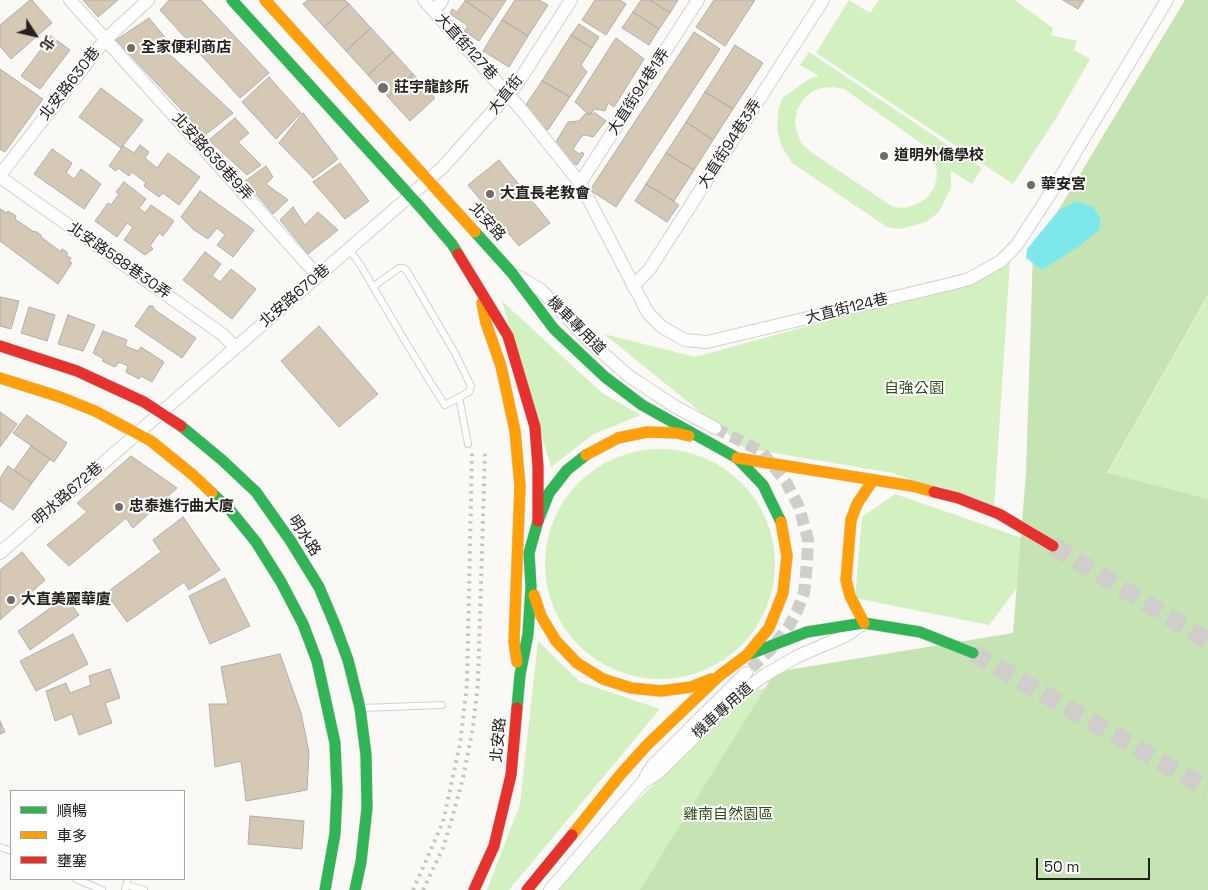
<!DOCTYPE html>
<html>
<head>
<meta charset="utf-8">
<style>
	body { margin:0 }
	#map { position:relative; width:1208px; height:890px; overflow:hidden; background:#fbf9f6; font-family:"Space Grotesk","Noto Sans TC",sans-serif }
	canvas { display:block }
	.legend { position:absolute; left:10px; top:790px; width:175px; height:90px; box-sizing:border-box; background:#fff; border:1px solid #a7a6a5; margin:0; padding:6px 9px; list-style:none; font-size:15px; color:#24211d }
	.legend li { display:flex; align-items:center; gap:10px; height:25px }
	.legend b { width:25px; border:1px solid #a7a6a5 }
	.north { position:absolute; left:10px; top:10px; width:50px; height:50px; -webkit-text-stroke:4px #fff; paint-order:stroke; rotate:125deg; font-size:14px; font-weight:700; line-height:20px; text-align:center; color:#24211d }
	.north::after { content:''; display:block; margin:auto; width:18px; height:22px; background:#24211d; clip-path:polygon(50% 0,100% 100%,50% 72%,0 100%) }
	.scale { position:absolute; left:1036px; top:858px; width:114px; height:22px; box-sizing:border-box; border:2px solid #24211d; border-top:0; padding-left:6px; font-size:15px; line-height:18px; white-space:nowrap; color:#24211d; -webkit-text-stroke:4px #fff; paint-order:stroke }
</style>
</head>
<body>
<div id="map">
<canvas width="1208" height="890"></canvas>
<ul class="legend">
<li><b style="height:6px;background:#30b455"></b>順暢</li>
<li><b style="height:6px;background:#ff9f0a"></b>車多</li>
<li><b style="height:6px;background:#e5322d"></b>壅塞</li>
</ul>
<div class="north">北</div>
<div class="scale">50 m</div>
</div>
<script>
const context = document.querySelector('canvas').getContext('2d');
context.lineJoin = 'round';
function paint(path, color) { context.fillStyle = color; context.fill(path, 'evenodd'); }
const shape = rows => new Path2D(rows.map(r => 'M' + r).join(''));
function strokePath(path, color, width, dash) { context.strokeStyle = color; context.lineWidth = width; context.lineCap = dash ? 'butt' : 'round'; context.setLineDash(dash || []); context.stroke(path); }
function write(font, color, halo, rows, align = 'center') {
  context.font = font + ' "Space Grotesk","Noto Sans TC",sans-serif'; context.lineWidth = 4; context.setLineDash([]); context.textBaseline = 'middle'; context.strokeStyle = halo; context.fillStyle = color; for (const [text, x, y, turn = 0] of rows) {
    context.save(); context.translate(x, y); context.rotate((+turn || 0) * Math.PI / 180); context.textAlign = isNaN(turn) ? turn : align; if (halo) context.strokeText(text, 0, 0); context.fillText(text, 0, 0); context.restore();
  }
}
paint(shape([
	[849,0,870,13,879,0,1015,0,1053,28,1051,35,1077,41,1074,50,1090,59,1057,117,1013,184,816,53],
	[809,52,982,168,972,184,951,171,951,188,939,212,926,222,901,229,887,227,792,163,782,147,777,130,778,112,782,98,809,79,819,76,800,65],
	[833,87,844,89,854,96,925,146,932,155,936,165,937,176,934,188,927,198,917,204,905,208,893,207,811,152,802,144,797,133,795,122,797,110,803,100,811,92,822,88],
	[1010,260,994,510,892,473,745,448,604,334,695,357,972,281],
	[1208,296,1208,499,1107,474],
	[502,301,602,393,641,415,594,434,551,467],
	'545 564a115 115 0 1 1 230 0a115 115 0 1 1-230 0Z',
	[895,494,1048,547,989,625,855,598,862,517],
	[538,641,580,682,660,709,509,890,487,890,520,804],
	[778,686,767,890,554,890,599,839,719,719,751,691]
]), '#d2f0c0');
paint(shape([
	[1185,0,1208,0,1208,295,1107,473,1208,499,1208,890,640,890,775,672,1013,633,1026,473,1033,252]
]), '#c6e3b3');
paint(shape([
	[1077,201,1093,207,1101,219,1099,230,1078,247,1042,270,1026,258,1027,249,1059,210]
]), '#7ce8ec');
const building = shape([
	[30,0,32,0,52,23,11,59,0,46,0,25,30,0],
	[83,0,118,0,98,17,83,0],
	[169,0,201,0,269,73,240,98,160,10,169,0],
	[308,0,345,0,349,4,324,27,303,4,308,0],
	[465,0,506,0,493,20,465,0],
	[515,0,539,0,548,5,528,36,502,20,515,0],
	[595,0,620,0,626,4,606,35,582,20,595,0],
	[641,0,650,0,670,13,659,29,633,12,641,0],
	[650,0,678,0,670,13,650,0],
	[714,0,755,0,725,46,696,27,714,0],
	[1063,0,1084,0,1078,9,1063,0],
	[465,1,493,20,479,41,464,31,468,26,450,14,452,9,457,12,465,1],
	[349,4,371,28,346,51,324,27,349,4],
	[633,12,659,29,649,45,622,28,633,12],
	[149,18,173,47,166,51,233,113,205,135,116,40,149,18],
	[502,20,528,36,509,67,483,51,502,20],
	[579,24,599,37,592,48,571,35,579,24],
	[371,28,393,52,368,75,346,51,371,28],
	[694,32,720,49,616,207,590,190,694,32],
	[571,35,592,48,581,65,587,72,570,97,542,81,571,35],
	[51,36,70,50,40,89,21,76,51,36],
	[616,38,644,59,614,107,608,103,605,111,595,109,589,115,575,102,616,38],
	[735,45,763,63,733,109,705,92,735,45],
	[393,52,413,74,388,97,368,75,393,52],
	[0,69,43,99,5,152,0,149,0,69],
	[413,74,435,98,410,121,388,97,413,74],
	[269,77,301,113,276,139,242,102,269,77],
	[542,81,570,97,548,130,519,115,542,81],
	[101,88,143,120,121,148,79,117,101,88],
	[705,92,733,109,713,140,686,122,705,92],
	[303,113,338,159,313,178,279,143,303,113],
	[595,113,606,121,593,137,585,135,582,136,573,149,579,154,582,152,584,154,577,165,558,156,554,145,568,122,579,121,585,114,595,113],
	[235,118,249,133,238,142,261,165,247,175,209,140,235,118],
	[686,122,713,140,694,170,666,153,686,122],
	[140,145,149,152,145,158,157,168,168,153,200,177,179,205,163,193,159,197,144,186,146,183,132,172,129,176,118,168,116,171,109,166,123,146,134,153,140,145],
	[52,149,72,163,66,173,74,179,81,169,101,184,84,209,34,174,52,149],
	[666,153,694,170,674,201,646,184,666,153],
	[499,160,550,223,519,246,468,185,499,160],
	[340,163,369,201,345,219,313,182,340,163],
	[266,166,273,177,266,184,288,200,273,214,245,181,266,166],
	[124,182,146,199,139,208,145,213,151,205,174,221,163,236,159,233,150,246,153,249,145,255,124,240,133,227,127,223,117,237,95,221,108,203,111,205,119,194,116,192,124,182],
	[646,184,679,205,667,222,635,201,646,184],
	[200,191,254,230,233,257,217,245,225,235,217,228,208,239,194,230,181,217,200,191],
	[293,207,305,225,318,212,338,230,308,254,280,220,293,207],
	[0,209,7,213,8,211,16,216,15,219,34,232,35,231,41,235,41,237,61,252,62,249,67,252,67,256,71,258,69,262,72,263,58,284,0,241,0,209],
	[205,252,221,264,212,276,220,282,231,269,256,289,232,319,183,280,205,252],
	[0,297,19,301,11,329,0,326,0,297],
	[149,306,153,306,155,310,196,338,182,358,135,326,149,306],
	[29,307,55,315,47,341,21,333,29,307],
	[68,315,95,325,83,351,58,344,68,315],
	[319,326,378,394,339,427,281,361,319,326],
	[103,331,127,340,125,346,138,351,141,347,164,362,152,382,141,376,139,379,126,372,128,366,119,362,115,367,102,361,104,359,93,353,103,331],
	[0,412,17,424,0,447,0,412],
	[27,415,67,443,54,462,13,433,27,415],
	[31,446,50,459,32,483,14,470,31,446],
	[131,456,177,488,133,528,126,518,69,566,47,545,87,512,77,503,131,456],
	[8,466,32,483,13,510,0,501,0,478,8,466],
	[183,517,220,570,189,590,184,582,127,622,106,593,161,552,153,540,183,517],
	[22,552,45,580,0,620,0,570,22,552],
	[225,578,250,626,210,644,189,596,225,578],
	[66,597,79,615,30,650,18,631,66,597],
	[73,634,88,664,36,691,20,661,73,634],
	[280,654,301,713,309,752,307,790,246,801,241,761,215,767,209,704,228,704,221,667,280,654],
	[110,669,120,698,105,703,112,723,79,735,72,714,55,721,46,691,66,683,70,693,91,685,89,676,110,669],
	[0,721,5,732,0,734,0,721],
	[250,816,304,821,302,849,248,844,250,816]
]);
paint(building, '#d5c9b6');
strokePath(building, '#b0aeab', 1);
strokePath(shape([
	[715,428,761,451,786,482,799,507,808,539,807,564,804,593,797,611,789,626,771,649,746,673]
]), '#d0cecb', 12, [12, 6]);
strokePath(shape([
	[1053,546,1208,641],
	[973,653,1208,789]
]), '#d0cecb', 18, [18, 9]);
const lane = shape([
	[349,249,361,266,402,336,432,385,445,405,469,392,471,386,455,353,407,271,403,268,399,268,374,286],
	[459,397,468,444],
	[362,708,442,705],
	[0,847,11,851],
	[76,879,102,890],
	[126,885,144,890],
	[125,890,128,879]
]);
const street = shape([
	[70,0,318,276],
	[424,0,520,108,580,183,648,313,662,327,685,340,707,342,950,284,969,279,1001,261,1016,246,1052,191,1167,0],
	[435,11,442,0],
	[0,175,97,50,106,39,148,0],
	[0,177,222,334,235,347],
	[580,183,698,0],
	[519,277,541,290,590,342,629,376,674,406,715,428],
	[633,286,649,270,823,0],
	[0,553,443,167,517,84,571,0],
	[644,780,652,766,746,673],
	[550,890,643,782,658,773,735,697,765,675,798,656,845,636,860,626]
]);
const fast = shape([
	[232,0,422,209,452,244,458,254],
	[475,232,512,273,554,329,605,377,642,405,737,458,763,485,781,522],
	[181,426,222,460,256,492,290,540,319,587,335,625,348,660,360,708,366,755,367,808,361,862,355,890],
	[212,493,230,510,256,542,281,582,303,624,317,661,335,743,337,791,335,834,325,890],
	[747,655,807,632,864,623,920,632,973,653],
	[517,708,520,675,528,634,531,587,529,553,538,521,549,493,567,470,586,455]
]);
const slow = shape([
	[265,0,475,232],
	[482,303,486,323,501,366,515,431,520,486,514,642,517,662],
	[0,378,60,397,95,411,151,441,193,475,212,493],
	[586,455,618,438,647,432,677,433,689,436],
	[737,458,912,486,934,492],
	[534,595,541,616,556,641,577,663,603,679,631,688,661,691,691,687,711,679],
	[864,623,850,596,846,580,851,520,857,504,873,480],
	[572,835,620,775,647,745,719,676,747,655,769,628,783,593,787,556,781,522]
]);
const jam = shape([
	[458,254,508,336,535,427,538,467,538,521],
	[0,346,77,371,144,402,181,426],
	[934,492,958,498,999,514,1053,546],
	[474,890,494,846,511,775,517,708],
	[527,890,572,835]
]);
strokePath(lane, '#d3d0cd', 8);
strokePath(street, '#d3d0cd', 14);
strokePath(fast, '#d3d0cd', 12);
strokePath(slow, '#d3d0cd', 12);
strokePath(jam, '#d3d0cd', 12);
strokePath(lane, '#fefefe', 6);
strokePath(street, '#fefefe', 12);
strokePath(fast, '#30b455', 11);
strokePath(slow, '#ff9f0a', 11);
strokePath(jam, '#e5322d', 11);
strokePath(shape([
	[413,890,443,822,460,744,467,684,472,453],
	[423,890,443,848,451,822,463,778,473,727,478,683,485,452]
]), '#c3c3c1', 4, [2.5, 5]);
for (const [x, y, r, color] of [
	[131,48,5,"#6f6d69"],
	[383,88,6,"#6f6d69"],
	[884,156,5,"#6f6d69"],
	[1031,185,5,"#6f6d69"],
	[490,194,5,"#6f6d69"],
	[119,507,5,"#6f6d69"],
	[11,600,5,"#6f6d69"]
]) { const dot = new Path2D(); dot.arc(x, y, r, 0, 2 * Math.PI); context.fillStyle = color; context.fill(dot); strokePath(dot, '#fff', 2); }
write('15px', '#24211d', '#fff', [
	["大直街127巷",466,47,48],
	["北安路630巷",70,84,-52],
	["大直街94巷1弄",639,92,-57],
	["大直街",506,95,-52],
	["大直街94巷3弄",730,144,-57],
	["北安路639巷9弄",212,157,48],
	["北安路",487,222,48],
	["北安路588巷30弄",119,261,35],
	["北安路670巷",295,296,-41],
	["大直街124巷",847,309,-14],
	["機車專用道",576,326,45],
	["明水路672巷",68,494,-41],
	["明水路",304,536,57],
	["機車專用道",723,711,-42],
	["北安路",499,740,-85]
]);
write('bold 15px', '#24211d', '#fff', [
	["全家便利商店",141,48],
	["莊宇龍診所",394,88],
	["道明外僑學校",894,156],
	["華安宮",1041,185],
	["大直長老教會",500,194],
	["忠泰進行曲大廈",129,507],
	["大直美麗華廈",21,600]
], 'left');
write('15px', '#2d5017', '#fff', [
	["自強公園",914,389],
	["雞南自然園區",728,815]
]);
</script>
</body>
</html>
